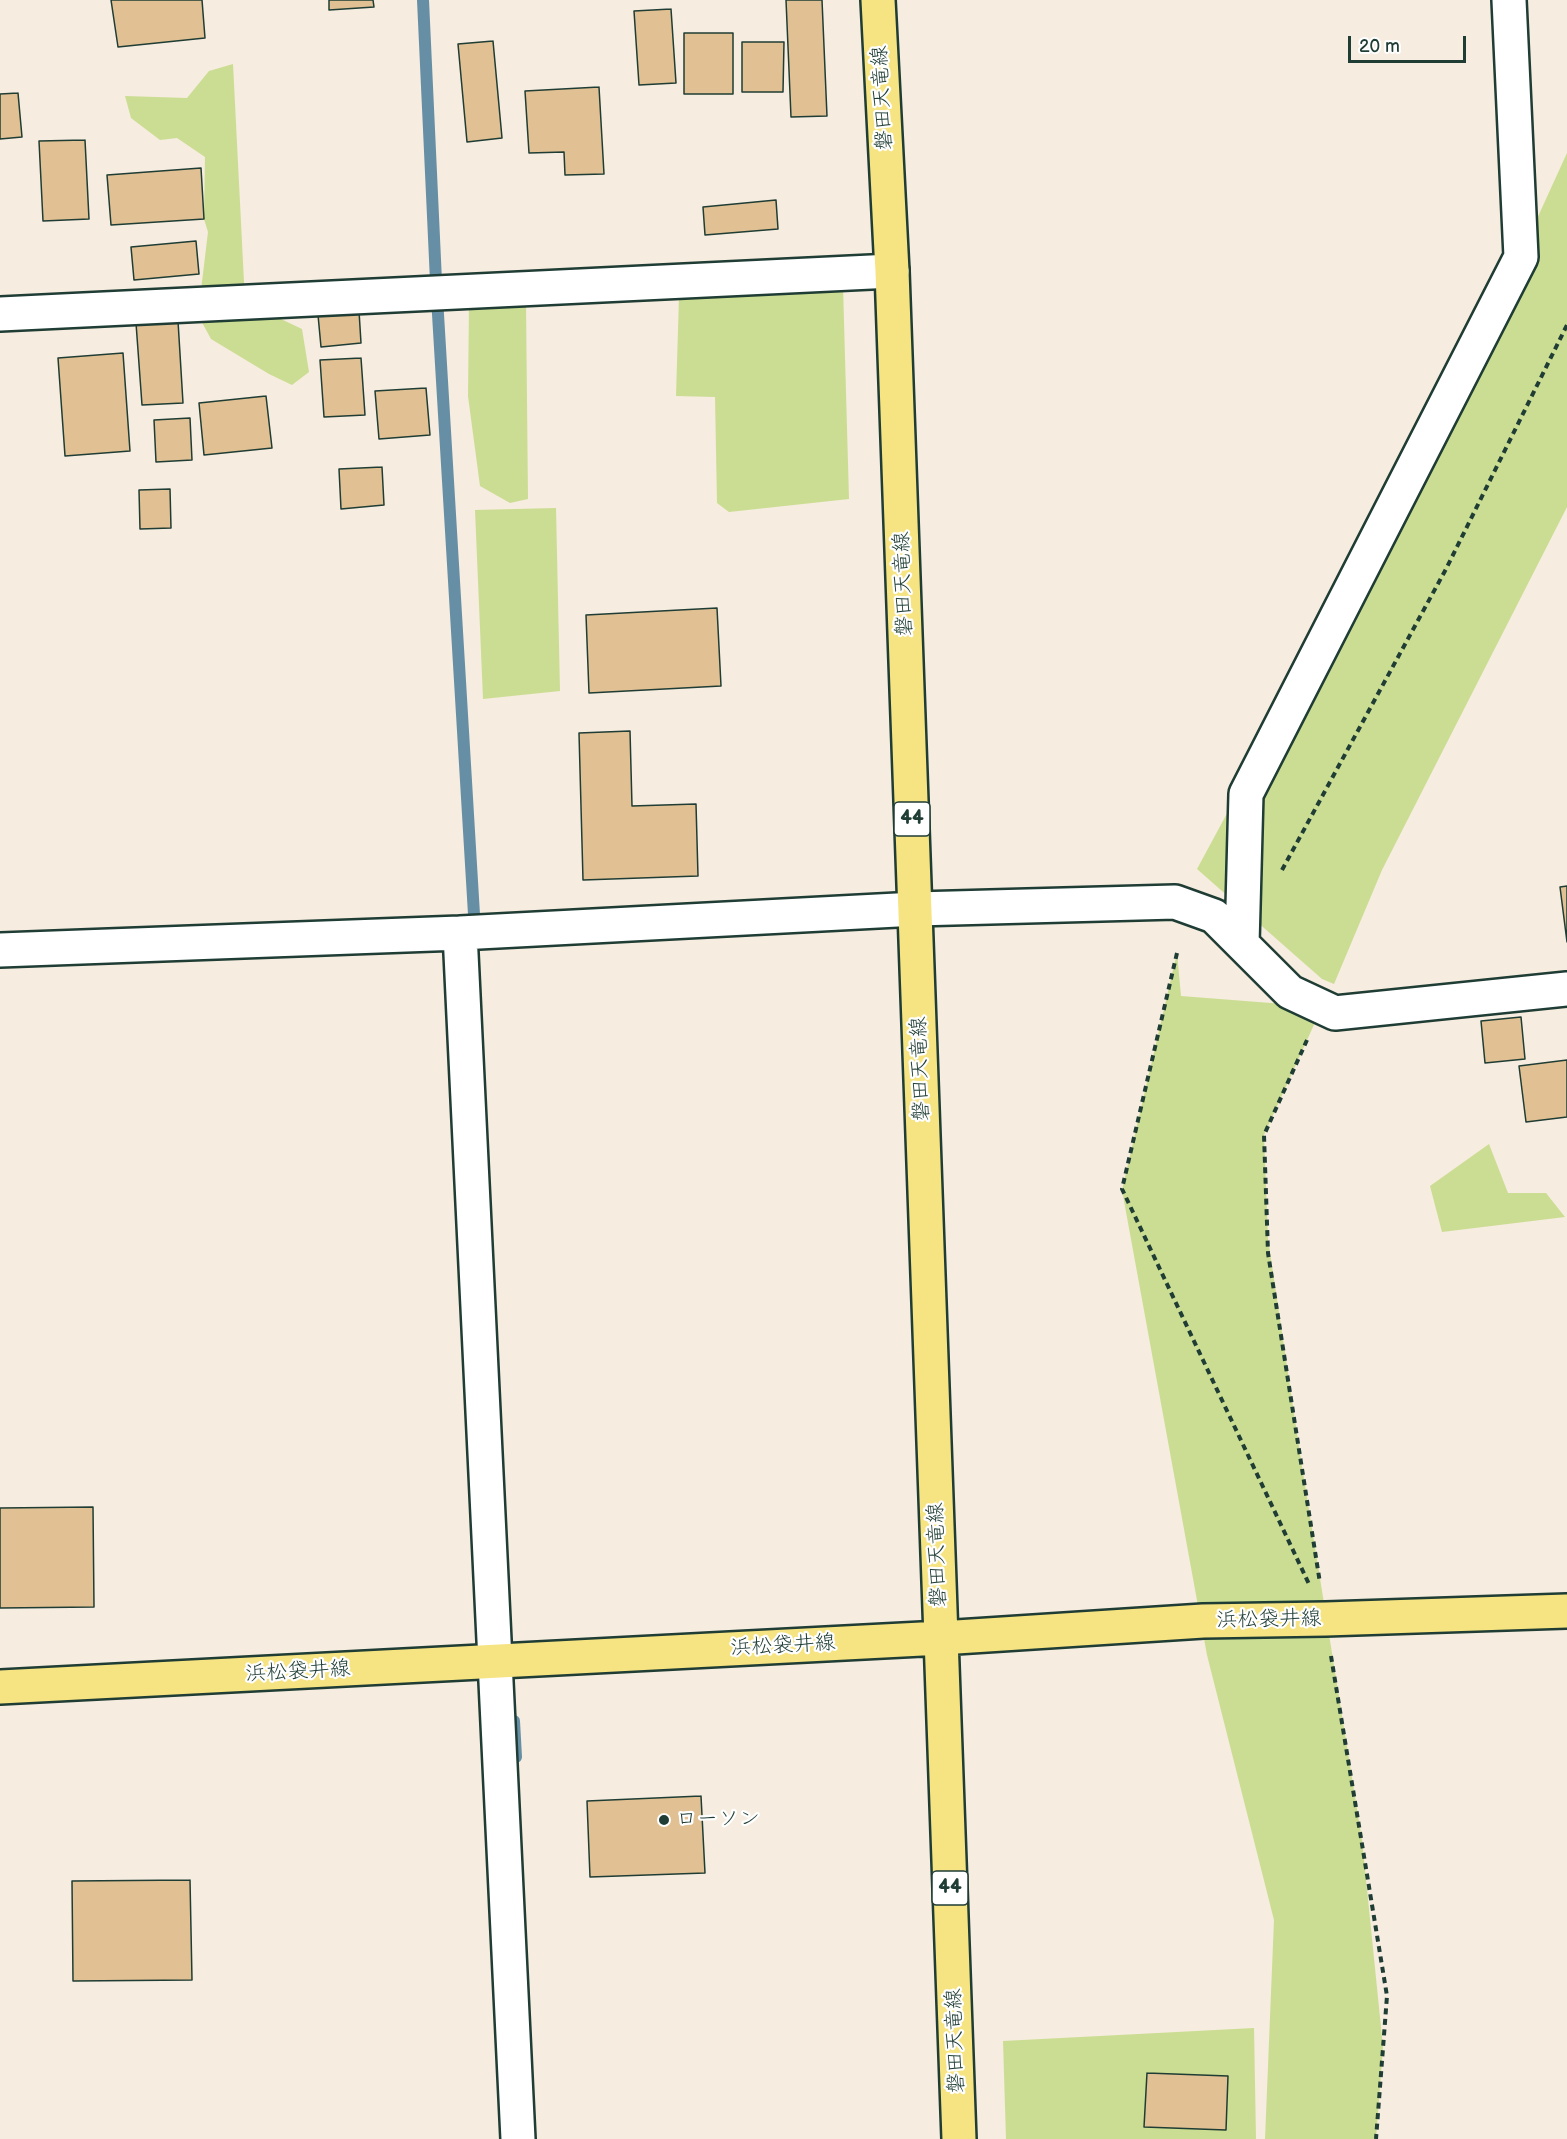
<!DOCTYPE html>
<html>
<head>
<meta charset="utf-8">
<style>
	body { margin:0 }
	#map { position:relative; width:1567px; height:2139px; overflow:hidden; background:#f6ecdf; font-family:"Balsamiq Sans",sans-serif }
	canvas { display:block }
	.scale { position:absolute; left:1348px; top:36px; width:118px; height:27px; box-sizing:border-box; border:3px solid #1f3d34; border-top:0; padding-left:8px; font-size:18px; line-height:21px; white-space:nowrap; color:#1f3d34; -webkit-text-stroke:4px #fff; paint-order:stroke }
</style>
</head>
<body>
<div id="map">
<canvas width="1567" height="2139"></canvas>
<div class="scale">20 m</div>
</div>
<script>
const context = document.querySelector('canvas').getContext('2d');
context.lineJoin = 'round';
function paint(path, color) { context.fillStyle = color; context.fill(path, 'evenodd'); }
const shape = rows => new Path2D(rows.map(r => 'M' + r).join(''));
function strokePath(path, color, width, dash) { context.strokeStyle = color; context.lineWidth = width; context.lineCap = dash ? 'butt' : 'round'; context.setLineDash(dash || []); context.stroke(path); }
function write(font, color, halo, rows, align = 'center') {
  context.font = font + ' "Balsamiq Sans","Klee One",sans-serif'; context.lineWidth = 4.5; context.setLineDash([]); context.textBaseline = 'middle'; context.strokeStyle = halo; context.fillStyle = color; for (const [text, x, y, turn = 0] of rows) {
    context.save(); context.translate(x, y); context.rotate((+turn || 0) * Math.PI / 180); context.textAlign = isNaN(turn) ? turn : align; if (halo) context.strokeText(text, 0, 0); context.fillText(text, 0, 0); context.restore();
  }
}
paint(shape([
	[233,64,245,302,302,329,309,372,292,385,269,374,211,339,198,315,208,232,204,219,205,157,177,138,160,140,131,118,125,96,187,98,209,71],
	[1567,153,1567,507,1382,870,1334,984,1322,979,1197,869,1413,469,1504,291],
	[843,286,849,499,729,512,717,503,715,397,676,396,679,297],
	[526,303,528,499,510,503,480,486,468,396,469,305],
	[556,508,560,691,483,699,475,510],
	[1177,953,1181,996,1322,1007,1264,1135,1268,1239,1301,1460,1362,1840,1383,2047,1376,2139,1265,2139,1274,1920,1207,1655,1122,1190],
	[1489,1144,1508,1193,1546,1193,1565,1217,1442,1232,1430,1186],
	[1254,2028,1256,2139,1006,2139,1003,2041]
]), '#cbdd92');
strokePath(shape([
	[423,0,436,281,475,931],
	[514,1721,516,1757]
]), '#668fa5', 12);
const building = shape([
	[111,0,202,0,205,38,118,47,111,0],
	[329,0,373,0,374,7,329,10,329,0],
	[786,0,822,0,827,116,791,117,786,0],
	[671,9,676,83,639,85,634,11,671,9],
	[684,33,733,33,733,94,684,94,684,33],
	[493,41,502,138,467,142,458,44,493,41],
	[742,42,784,42,783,92,742,92,742,42],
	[599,87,604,174,565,175,564,152,529,153,525,91,599,87],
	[18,93,22,137,0,139,0,94,18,93],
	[85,140,89,219,43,221,39,141,85,140],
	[201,168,204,219,111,225,107,175,201,168],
	[776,200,778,229,705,235,703,207,776,200],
	[196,241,199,274,134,280,131,247,196,241],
	[359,311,361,343,321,347,318,315,359,311],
	[178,321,183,403,142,405,136,323,178,321],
	[123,353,130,451,65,456,58,358,123,353],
	[361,358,365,415,324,417,320,360,361,358],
	[426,388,430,435,379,439,375,391,426,388],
	[266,396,272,448,204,455,199,403,266,396],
	[190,418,192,460,156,462,154,420,190,418],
	[382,467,384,505,341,509,339,469,382,467],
	[170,489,171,528,140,529,139,490,170,489],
	[717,608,721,686,589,693,586,615,717,608],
	[630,731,632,806,696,804,698,876,583,880,579,733,630,731],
	[1567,886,1567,942,1560,887,1567,886],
	[1521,1017,1525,1059,1485,1063,1481,1021,1521,1017],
	[1567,1060,1567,1117,1526,1122,1519,1066,1567,1060],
	[93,1507,94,1607,0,1608,0,1508,93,1507],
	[701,1796,705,1873,590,1877,587,1801,701,1796],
	[190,1880,192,1980,73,1981,72,1881,190,1880],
	[1147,2073,1228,2076,1226,2130,1144,2127,1147,2073]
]);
paint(building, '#e1c093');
strokePath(building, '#1f3d34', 1.5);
const minor = shape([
	[0,314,892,271],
	[460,933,518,2139],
	[1242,944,1246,794,1521,257,1509,0],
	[0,950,460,933,916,909,1175,902,1214,916,1290,992,1335,1013,1567,989]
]);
const major = shape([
	[878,0,892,271,959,2139],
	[0,1687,941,1638,1203,1621,1326,1619,1567,1611]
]);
strokePath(minor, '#1f3d34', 38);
strokePath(major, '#1f3d34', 38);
strokePath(shape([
	[1282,870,1446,569,1567,325],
	[1177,953,1122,1189,1309,1584],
	[1307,1040,1264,1135,1268,1253,1320,1583],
	[1331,1656,1387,1996,1376,2139]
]), '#1f3d34', 4, [6, 4.5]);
strokePath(minor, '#fff', 33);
strokePath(major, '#f6e381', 33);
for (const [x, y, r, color] of [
	[664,1820,6,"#1f3d34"]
]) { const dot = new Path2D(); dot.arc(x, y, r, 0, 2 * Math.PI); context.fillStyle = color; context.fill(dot); strokePath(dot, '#fff', 2); }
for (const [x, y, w] of [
	[912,819,36],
	[950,1888,36]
]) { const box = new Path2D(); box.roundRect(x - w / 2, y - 17, w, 34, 4.5); context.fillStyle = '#fff'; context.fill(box); strokePath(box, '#1f3d34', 1.5); }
write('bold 20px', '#1f3d34', null, [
	["44",912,819],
	["44",950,1888]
]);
write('21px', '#1f3d34', '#fff', [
	["磐田天竜線",883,98,-93],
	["磐田天竜線",904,584,-92],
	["磐田天竜線",921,1069,-92],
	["磐田天竜線",938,1555,-92],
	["浜松袋井線",1269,1620,-1],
	["浜松袋井線",783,1646,-3],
	["浜松袋井線",298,1672,-3],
	["磐田天竜線",956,2041,-92]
]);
write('21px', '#1f3d34', '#fff', [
	["ローソン",676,1820]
], 'left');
</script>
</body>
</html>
